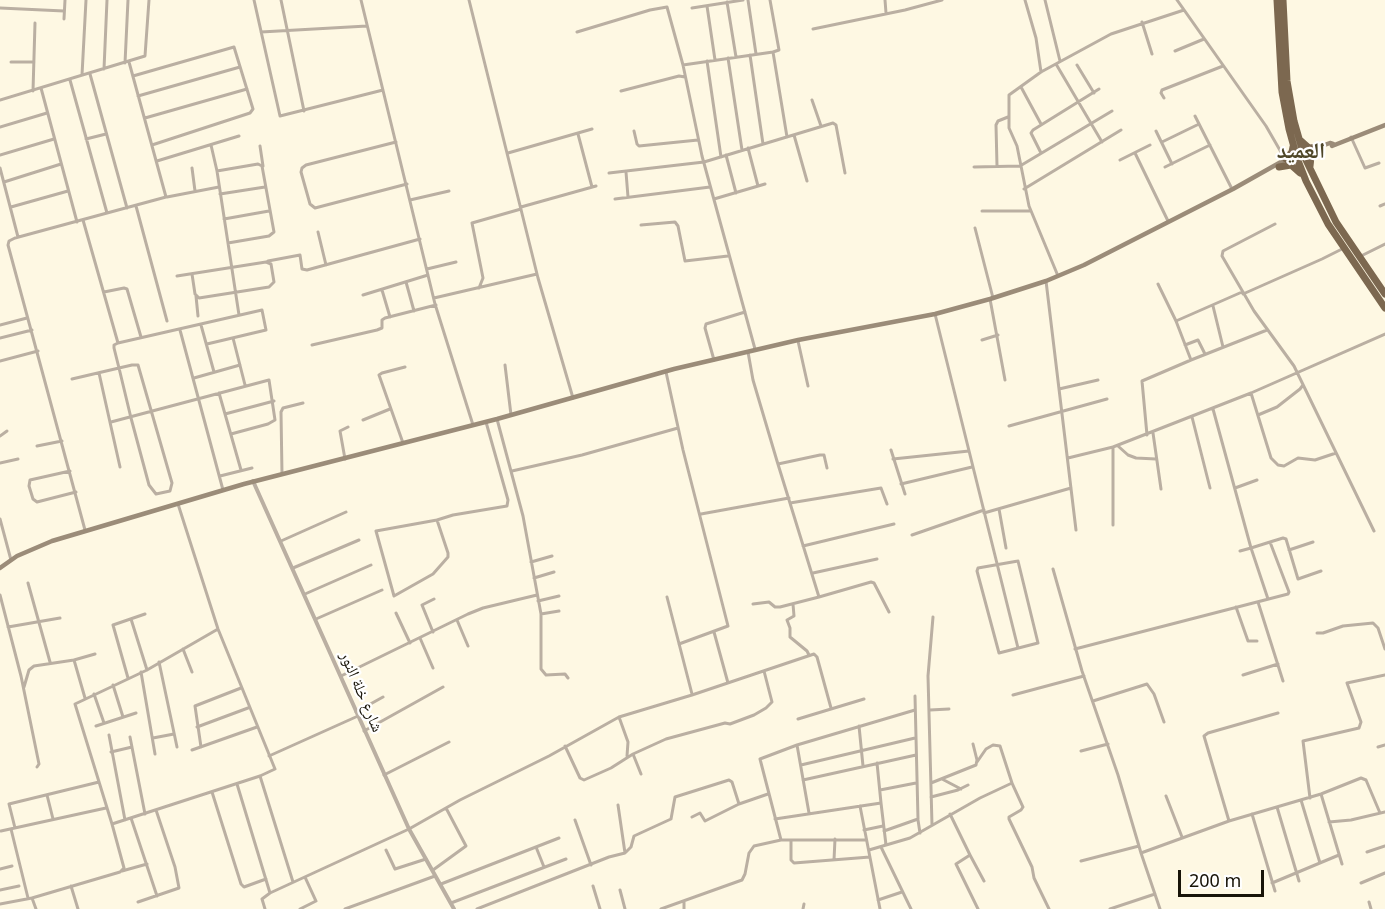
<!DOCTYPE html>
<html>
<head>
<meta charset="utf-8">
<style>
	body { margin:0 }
	#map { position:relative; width:1385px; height:909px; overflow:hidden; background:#fef8e3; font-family:"Noto Sans",sans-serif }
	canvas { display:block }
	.scale { position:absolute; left:1178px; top:870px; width:86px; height:27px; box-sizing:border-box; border:3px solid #181408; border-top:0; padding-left:8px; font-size:18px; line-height:21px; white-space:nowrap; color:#181408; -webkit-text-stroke:4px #fff; paint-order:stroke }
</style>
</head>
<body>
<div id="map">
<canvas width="1385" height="909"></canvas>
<div class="scale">200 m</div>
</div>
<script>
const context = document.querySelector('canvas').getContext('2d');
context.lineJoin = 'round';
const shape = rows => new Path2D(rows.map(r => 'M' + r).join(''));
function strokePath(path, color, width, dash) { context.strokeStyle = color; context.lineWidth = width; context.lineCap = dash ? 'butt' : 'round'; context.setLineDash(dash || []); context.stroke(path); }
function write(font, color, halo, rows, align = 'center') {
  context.font = font + ' "Noto Sans","Noto Naskh Arabic",sans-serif'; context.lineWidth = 4.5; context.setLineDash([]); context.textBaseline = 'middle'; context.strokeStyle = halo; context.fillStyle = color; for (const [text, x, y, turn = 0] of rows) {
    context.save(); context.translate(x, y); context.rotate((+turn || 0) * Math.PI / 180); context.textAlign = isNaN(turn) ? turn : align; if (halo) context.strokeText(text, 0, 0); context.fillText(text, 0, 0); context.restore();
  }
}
strokePath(shape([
	[254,0,280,116,383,90],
	[281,0,304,111],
	[361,0,435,304,473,425],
	[469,0,538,278,573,398],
	[748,0,756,54],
	[770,0,779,50,773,52],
	[885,0,886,13],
	[1025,0,1036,38,1041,72],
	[1045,0,1060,61],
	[1177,0,1266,126,1285,159],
	[727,2,736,57],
	[707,6,715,60],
	[0,8,64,11],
	[692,8,743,0],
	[64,19,65,0],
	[1142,22,1152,54],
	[813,29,905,10,942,0],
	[261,32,367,26],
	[577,32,650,10,667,7,683,65,702,156,755,349],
	[1175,51,1204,39],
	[750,55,763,144],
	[728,58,742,150],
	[707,61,721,157],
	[11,62,34,62],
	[125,63,128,0],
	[1056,64,1102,142],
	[683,65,773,52,787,137],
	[1077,65,1094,93],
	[104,69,107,0],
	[90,74,127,208],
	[82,75,86,0],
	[133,76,234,47,253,109,250,113,152,145],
	[70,80,107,213],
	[1021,87,1041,124],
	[41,88,77,222],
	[33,91,35,23],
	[621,91,679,76,685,77],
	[138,96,240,67],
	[1164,98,1161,93,1162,90,1223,66],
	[0,100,145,56,149,0],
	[812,100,821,126],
	[1195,116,1232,189],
	[145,118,247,89],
	[0,127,47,113],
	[634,131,637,144,639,146,698,140],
	[1156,131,1172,164],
	[578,134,592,187],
	[794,135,807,181],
	[1351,137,1365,168,1379,163],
	[86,139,106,134],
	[396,142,306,165,302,168,301,172,310,204,315,208,407,184],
	[1162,142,1199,124],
	[211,145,217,171,239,315],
	[260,146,263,166],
	[748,148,758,186],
	[508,153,592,129],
	[1041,153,1031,133,1033,130,1099,89],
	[1135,153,1168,221],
	[0,155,54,139],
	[726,155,736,193],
	[1120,160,1150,145],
	[157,161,239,136],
	[997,166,996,125,998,121,1008,117],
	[974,167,1020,166,1112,111],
	[1165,167,1210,145],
	[0,168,18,237],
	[192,168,195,191],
	[217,171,258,164,262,166,274,232,269,236,228,243],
	[626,172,628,197],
	[609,173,704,162,833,123,836,125,845,173],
	[4,182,61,164],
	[1024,189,1121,130],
	[220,194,265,187],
	[167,197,219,187],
	[615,199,710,187],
	[714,199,765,184],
	[410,200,449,191],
	[136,206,167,321],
	[1380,206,1385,204],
	[11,207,68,191],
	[521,207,596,186],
	[982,211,1031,211],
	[224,219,269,211],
	[83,220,118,343,262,310,266,330,207,344],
	[1275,224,1223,251,1222,256,1254,311,1294,366,1374,531],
	[641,225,675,222,678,226,685,261,728,256],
	[975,228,993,298],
	[318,232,326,265],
	[1361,256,1385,244],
	[268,261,300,255,302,269,307,270,420,239],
	[427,269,456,262],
	[177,276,266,262,271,264,274,282,269,287,199,298,195,294,192,274],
	[1058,276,1029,206,1017,146,1009,128,1009,95,1041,72,1111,34,1184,10],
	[1046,281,1076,530],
	[406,282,414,311],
	[1158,284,1176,321,1242,292],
	[479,288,483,278,472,223,521,209],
	[382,290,390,317],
	[104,292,124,288,127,289,141,337],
	[1243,294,1322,259,1344,248],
	[363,295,428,275],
	[196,296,198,316],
	[434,298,537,274],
	[990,299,1005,380],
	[1213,306,1223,347],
	[935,314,1018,648],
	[1176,321,1191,360,1267,330],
	[0,325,27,318],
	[201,325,214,372],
	[180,330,223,490],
	[0,338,32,330],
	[233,338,245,385],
	[982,340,998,335],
	[798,341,808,386],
	[312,345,377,330,382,328,382,320,385,318,436,305],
	[1185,345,1198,340,1205,354],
	[748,352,753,380,777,461,819,597,871,582,874,583,889,612],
	[714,360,705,328,706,324,745,312],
	[0,361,38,351],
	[505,365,511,415],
	[666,372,683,450,728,626,679,644],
	[99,373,120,467],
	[194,378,240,365],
	[72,379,119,368,132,365,138,365,172,483,170,491,156,494,149,485,131,418,119,368,114,348,114,345,118,343],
	[1059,389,1098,380],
	[219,393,241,470],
	[1251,393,1271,458,1278,465,1284,466,1298,458,1315,460,1336,453],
	[1213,409,1251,548,1240,551],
	[225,414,274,401],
	[1258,415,1277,407,1300,389,1303,385],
	[1192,417,1210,488],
	[497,419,523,516,541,614,541,669,546,675,565,674,568,678],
	[363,420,390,409],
	[111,422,269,380,275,420,268,424,231,434],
	[1009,426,1107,399],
	[1153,433,1161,489],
	[1147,435,1142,381,1191,360],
	[0,436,7,431],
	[403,443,379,375,382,373,405,367],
	[37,446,62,441],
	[1118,446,1128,455,1136,458,1156,459],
	[1113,447,1251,393,1385,334],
	[891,450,905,494],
	[1068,458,1113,447,1113,525],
	[345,459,340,431,348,427],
	[893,459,969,451],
	[0,463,18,459],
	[778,464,820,455,824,455,827,468],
	[70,471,30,480,29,486,33,499,37,502,76,492],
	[512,471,582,455,678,428],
	[282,474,281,412,283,408,303,403],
	[220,476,252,468],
	[901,484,972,467],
	[1235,488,1257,480],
	[790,503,881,488,887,504],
	[999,509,1006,548],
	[984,513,1071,488],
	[701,514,789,498],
	[0,519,11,560],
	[437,520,448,553,448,557,433,574,394,596,376,531,437,520,453,515,507,506,508,500,486,422],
	[85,530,8,245,9,241,15,238,166,197,129,62],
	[912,535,984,510],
	[281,541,346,512],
	[803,546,894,524],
	[1289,550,1313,542],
	[1018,561,1038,643,999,653,977,571,978,568,1018,561],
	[531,562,552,556],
	[293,568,359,540],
	[1053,569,1082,671,1118,775,1141,853,1160,909],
	[813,573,877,559],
	[534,578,554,572],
	[28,583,50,662],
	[305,594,371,565],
	[0,595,21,676,39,764,37,767],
	[667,597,692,694],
	[1268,599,1251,548,1270,542],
	[538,601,559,596],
	[1258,602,1283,681],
	[753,604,769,602,775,607,780,607,819,597],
	[793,604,794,616,787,620,790,628,790,637,807,651,809,655],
	[1236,607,1248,641,1257,641],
	[396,613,410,643],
	[541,614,559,611],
	[131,619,147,670],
	[316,619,382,590],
	[457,620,468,646],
	[8,627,60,618],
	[433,632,422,605,434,599],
	[714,632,728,683],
	[1317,633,1323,633,1343,626,1373,623,1378,628,1385,649],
	[420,638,433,668],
	[183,649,192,672],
	[1075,649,1288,594,1289,592,1270,542,1283,538,1286,539,1298,579,1321,571],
	[74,660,95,654],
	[159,662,177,747],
	[141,672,155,754],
	[1243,675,1278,664],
	[341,676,468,614,483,608,537,595],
	[128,678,113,625,145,614],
	[113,685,123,717],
	[24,687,29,670,34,666,74,660,85,698],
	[94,694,104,723],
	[1013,695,1084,676],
	[1093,701,1147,684,1154,694,1164,722],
	[930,710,949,709],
	[356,712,383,697],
	[619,717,628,742,627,756],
	[798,719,864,699],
	[96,726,136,713],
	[859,726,863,766],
	[197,727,248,708],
	[364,731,443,687],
	[109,735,125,820],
	[130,737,145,814],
	[153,738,174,734],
	[565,746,580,778,584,780,611,768,633,754],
	[201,747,195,706,241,688],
	[1378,747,1385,745],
	[192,750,257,727],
	[1081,751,1108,744],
	[111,752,132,747],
	[269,756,358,716],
	[977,762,986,749,993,745,1000,746,1012,783,1023,807,1021,810,1009,817,1009,819,1032,867,1034,878,1049,909],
	[801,765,915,738],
	[641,774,633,754,666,739,725,723,730,724,754,715,766,708,772,702,764,671],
	[384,775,449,742],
	[260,776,293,882],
	[942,779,961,789],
	[803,780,916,755],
	[931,783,976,765,977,760,973,744],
	[237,784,270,893],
	[880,790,916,783],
	[212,792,241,884,244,887,266,879],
	[1321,794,1342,864],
	[47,795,53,819],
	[1166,796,1182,837],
	[931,797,958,790,968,785],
	[1310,798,1303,741,1359,728,1361,722,1347,683,1385,675],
	[1301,800,1320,863],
	[881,803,886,845],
	[860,806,880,909],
	[1277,807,1299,881],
	[809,813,797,745,915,710],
	[950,814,970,855,956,864,978,909],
	[1252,814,1275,891],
	[692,817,700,813,705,821,739,804],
	[131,818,157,896],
	[775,819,881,803,877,763],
	[575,820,591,865],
	[918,820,920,833],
	[1229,821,1204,736,1208,733,1278,713],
	[1329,822,1351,820,1385,812],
	[112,824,75,704,147,670,218,629],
	[932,825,928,676,933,617],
	[15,828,9,804,99,782],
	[11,829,28,898],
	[864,830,883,826],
	[1,831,106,808],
	[884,831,918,819,915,696],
	[781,840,760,759,797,745],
	[791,840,791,860,794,863,870,857],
	[536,847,544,867],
	[881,847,911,909],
	[386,850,395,869,426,859],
	[869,850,910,838,980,798,1012,783],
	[626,852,631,847,634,836,671,819,675,797,729,780,732,782,739,804,768,794],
	[1367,852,1385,846],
	[1141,853,1229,821,1321,794,1361,778,1366,780,1380,813],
	[970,855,984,881],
	[834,860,835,839],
	[1081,861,1139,846],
	[0,869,12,866],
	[433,870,466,846,446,808],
	[122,871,147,864],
	[1272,883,1339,855],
	[1361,883,1385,873],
	[441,884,559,838],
	[71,886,78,909],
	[593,886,600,909],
	[0,890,19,886],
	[620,890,625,909],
	[32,898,36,909],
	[878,900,902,892],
	[138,902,179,888,175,867,156,810],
	[1369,902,1371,909],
	[451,903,566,859],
	[0,904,32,898,120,872,124,868,112,824,260,776,275,769,218,629,178,504],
	[265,909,262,899,270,893,409,829,460,800,549,756,619,717,692,695,814,654,817,657,831,708],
	[300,909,316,901,305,877],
	[345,909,435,876],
	[477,909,609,857,625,853,618,805],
	[661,909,742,880,745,874,749,853,754,846,781,840,866,840],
	[684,909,684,902],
	[803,909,804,904],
	[1110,909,1155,894]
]), '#baafa2', 3);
strokePath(shape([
	[253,481,409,829,454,909]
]), '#baafa2', 4);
strokePath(shape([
	[1332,146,1385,125],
	[1302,153,1330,143,1333,144],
	[0,568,17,556,52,541,244,484,497,419,674,369,798,340,935,314,990,299,1046,281,1084,265,1233,189,1288,158]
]), '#9b8c79', 4.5);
strokePath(shape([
	[1277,0,1282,92,1289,129,1297,158,1306,181,1328,224,1385,308],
	[1283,0,1287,81,1294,121,1304,156,1336,222,1385,294],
	[1300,140,1309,148,1321,147],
	[1286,159,1292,152,1293,147],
	[1310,166,1311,157,1317,151],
	[1279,167,1291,165,1300,173]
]), '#7c6850', 7);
write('16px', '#181408', '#fff', [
	["شارع خلة النور",361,692,67]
]);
write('bold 22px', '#4e4627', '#fff', [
	["العميد",1301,152]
]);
</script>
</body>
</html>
